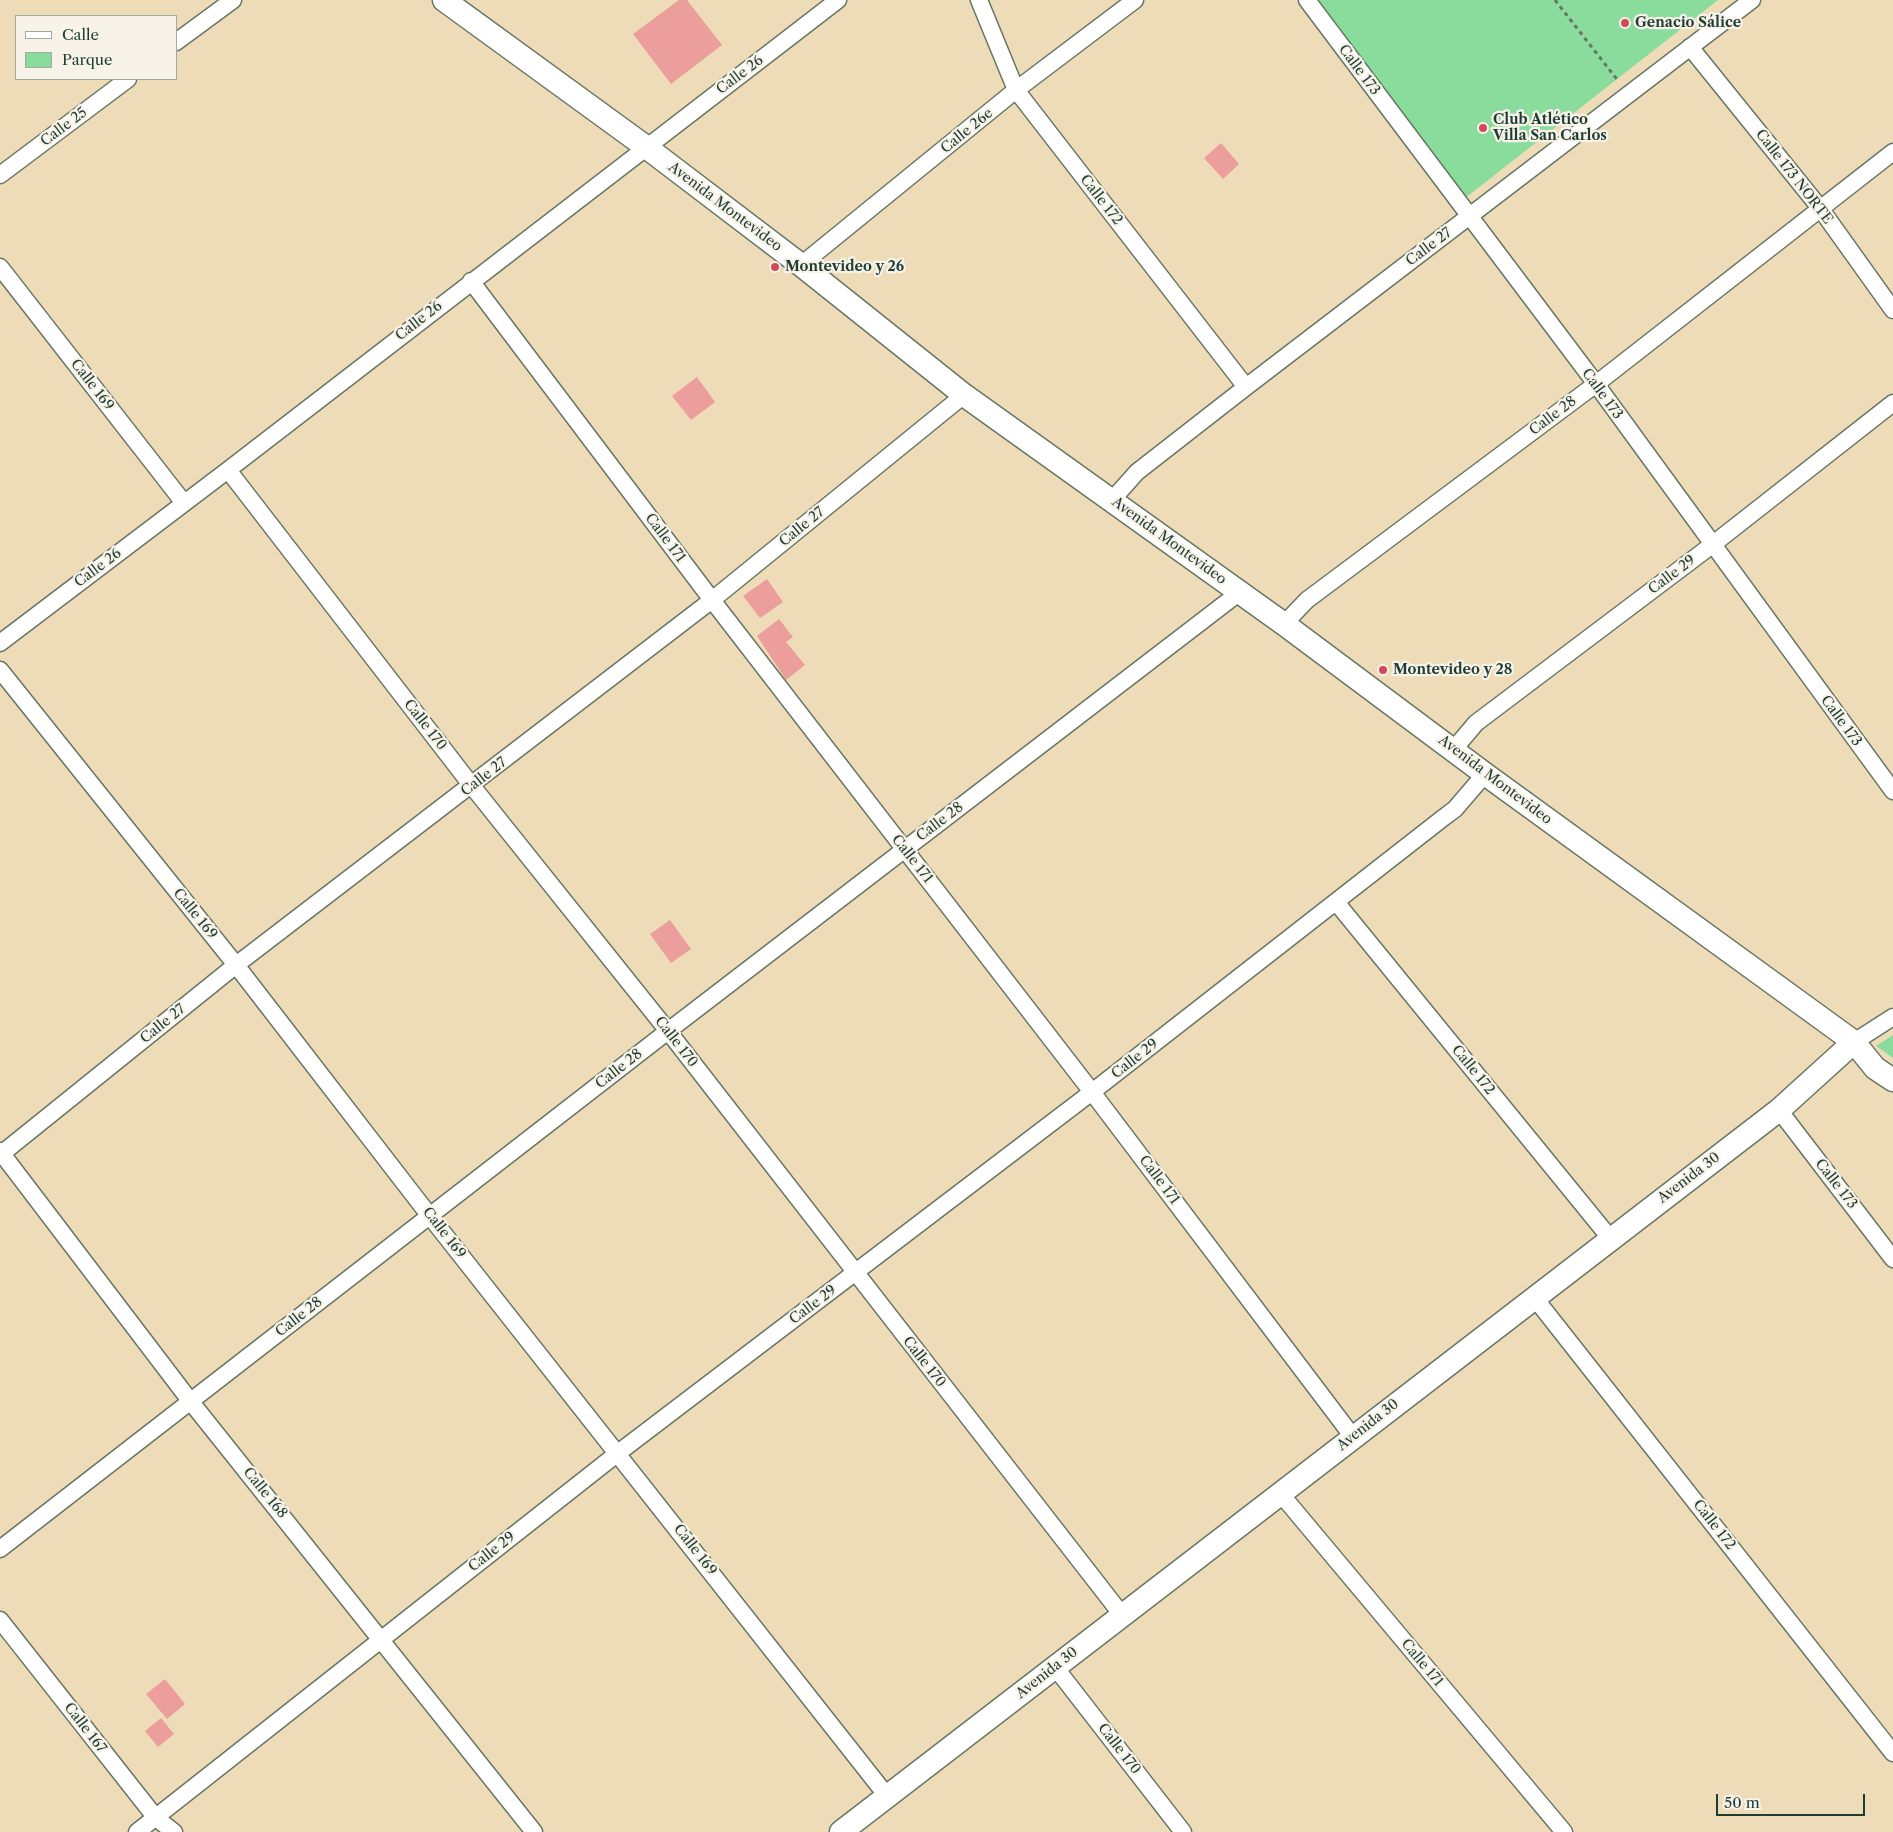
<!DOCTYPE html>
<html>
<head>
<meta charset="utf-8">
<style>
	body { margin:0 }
	#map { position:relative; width:1893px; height:1832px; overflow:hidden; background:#eedcb9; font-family:"Libre Caslon Text",serif }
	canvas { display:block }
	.legend { position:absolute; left:15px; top:15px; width:162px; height:65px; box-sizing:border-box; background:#f7f3e8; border:1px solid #a1aaa0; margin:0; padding:6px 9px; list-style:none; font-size:15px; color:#1f3d34 }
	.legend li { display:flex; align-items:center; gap:10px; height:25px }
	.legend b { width:25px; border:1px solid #a1aaa0 }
	.scale { position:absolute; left:1716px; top:1794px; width:149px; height:22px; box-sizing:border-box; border:2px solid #1f3d34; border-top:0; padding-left:6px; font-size:15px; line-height:18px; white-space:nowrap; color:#1f3d34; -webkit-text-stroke:4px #f7f3e8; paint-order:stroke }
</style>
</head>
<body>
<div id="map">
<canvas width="1893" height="1832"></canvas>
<ul class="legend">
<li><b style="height:6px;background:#fff"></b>Calle</li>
<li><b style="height:14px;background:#8adc9d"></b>Parque</li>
</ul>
<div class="scale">50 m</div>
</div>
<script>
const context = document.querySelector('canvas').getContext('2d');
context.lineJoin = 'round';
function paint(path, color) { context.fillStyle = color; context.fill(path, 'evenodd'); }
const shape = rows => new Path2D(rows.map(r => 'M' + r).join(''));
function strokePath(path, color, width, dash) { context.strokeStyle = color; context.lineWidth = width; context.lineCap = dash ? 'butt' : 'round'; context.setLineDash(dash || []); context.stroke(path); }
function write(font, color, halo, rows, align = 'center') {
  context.font = font + ' "Libre Caslon Text",serif'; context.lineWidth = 4.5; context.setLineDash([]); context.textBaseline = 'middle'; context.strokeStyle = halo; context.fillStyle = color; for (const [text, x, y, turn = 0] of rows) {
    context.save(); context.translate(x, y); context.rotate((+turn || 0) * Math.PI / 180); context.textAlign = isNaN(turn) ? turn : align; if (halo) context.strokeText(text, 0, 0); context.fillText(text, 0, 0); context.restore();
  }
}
paint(shape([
	[1315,0,1718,0,1464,199],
	[1893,1035,1893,1058,1876,1046]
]), '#8adc9d');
paint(shape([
	[679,0,687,0,722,45,671,84,633,34],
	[1221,143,1239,164,1223,179,1204,158],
	[697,377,715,402,691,420,672,396],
	[767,579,783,602,760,618,743,596],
	[779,619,793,637,786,642,805,665,786,680,757,636],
	[670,920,691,949,671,963,650,934],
	[165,1679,185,1704,167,1719,146,1694],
	[161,1718,174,1734,158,1747,145,1731]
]), '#eb9e9c');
const street = shape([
	[979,0,1016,90,1246,387],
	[1307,0,1596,384,1893,791],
	[176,42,233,0],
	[1690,47,1820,208,1893,310],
	[0,175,128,79],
	[801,265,1016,90,1135,0],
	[0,267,184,503],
	[471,281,712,600,1092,1092,1353,1437],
	[228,470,472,786,668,1031,1122,1615],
	[1112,500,1137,472,1246,387,1752,0],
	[1284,624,1307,600,1596,384,1893,152],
	[0,643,228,470,838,0],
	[0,670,236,965,429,1215,887,1796],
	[1454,749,1476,723,1712,545,1893,403],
	[1336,902,1610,1238],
	[1854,1042,1893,1017],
	[1779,1110,1893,1259],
	[0,1151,191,1402,534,1832],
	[0,1155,236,965,712,600,964,395],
	[1534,1297,1893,1753],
	[1280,1493,1564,1832],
	[0,1549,668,1031,1240,592],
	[0,1620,156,1818,174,1832],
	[1055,1667,1183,1832],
	[137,1832,618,1453,1092,1092,1443,818,1455,809,1485,774]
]);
const secondary = shape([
	[444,0,646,147,801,265,964,395,1284,624,1485,774,1854,1042,1875,1068,1893,1080],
	[841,1832,1779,1110,1854,1042]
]);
strokePath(street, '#677563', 19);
strokePath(secondary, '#677563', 25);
strokePath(shape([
	[1555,0,1619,82]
]), '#677563', 3, [4, 4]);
strokePath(street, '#fff', 16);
strokePath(secondary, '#fff', 22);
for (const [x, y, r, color] of [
	[1625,23,5,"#d1495b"],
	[1483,128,5,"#d1495b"],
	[775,267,5,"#d1495b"],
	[1383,670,5,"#d1495b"]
]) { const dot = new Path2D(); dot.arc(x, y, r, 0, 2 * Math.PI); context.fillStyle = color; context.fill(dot); strokePath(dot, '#f7f3e8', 2); }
write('bold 14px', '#1f3d34', '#f7f3e8', [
	["Genacio Sálice",1635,23],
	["Club Atlético",1493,120],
	["Villa San Carlos",1493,136],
	["Montevideo y 26",785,267],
	["Montevideo y 28",1393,670]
], 'left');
write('14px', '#1f3d34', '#f7f3e8', [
	["Calle 173",1359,70,53],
	["Calle 26",740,75,-37],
	["Calle 25",64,127,-37],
	["Calle 26e",967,131,-39],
	["Calle 173 NORTE",1794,177,52],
	["Calle 172",1101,200,52],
	["Avenida Montevideo",725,207,37],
	["Calle 27",1429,247,-37],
	["Calle 26",419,321,-38],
	["Calle 169",92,385,52],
	["Calle 173",1602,394,54],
	["Calle 28",1553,416,-37],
	["Calle 27",802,527,-39],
	["Calle 171",665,538,53],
	["Avenida Montevideo",1169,541,36],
	["Calle 26",98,568,-37],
	["Calle 29",1672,575,-37],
	["Calle 173",1841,721,54],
	["Calle 170",425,725,52],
	["Calle 27",484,777,-38],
	["Avenida Montevideo",1495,780,37],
	["Calle 28",940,822,-37],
	["Calle 171",912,859,52],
	["Calle 169",195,914,51],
	["Calle 27",163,1024,-39],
	["Calle 170",676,1042,52],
	["Calle 29",1135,1059,-38],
	["Calle 28",619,1069,-38],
	["Calle 172",1473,1070,51],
	["Avenida 30",1689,1178,-37],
	["Calle 171",1159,1180,53],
	["Calle 173",1836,1184,52],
	["Calle 169",444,1233,52],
	["Calle 29",813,1305,-37],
	["Calle 28",299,1317,-38],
	["Calle 170",924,1362,52],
	["Avenida 30",1368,1425,-38],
	["Calle 168",265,1493,51],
	["Calle 172",1714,1525,52],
	["Calle 169",695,1550,52],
	["Calle 29",492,1552,-38],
	["Calle 171",1422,1663,50],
	["Avenida 30",1047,1673,-38],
	["Calle 167",85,1728,52],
	["Calle 170",1119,1749,52]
]);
</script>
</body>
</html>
